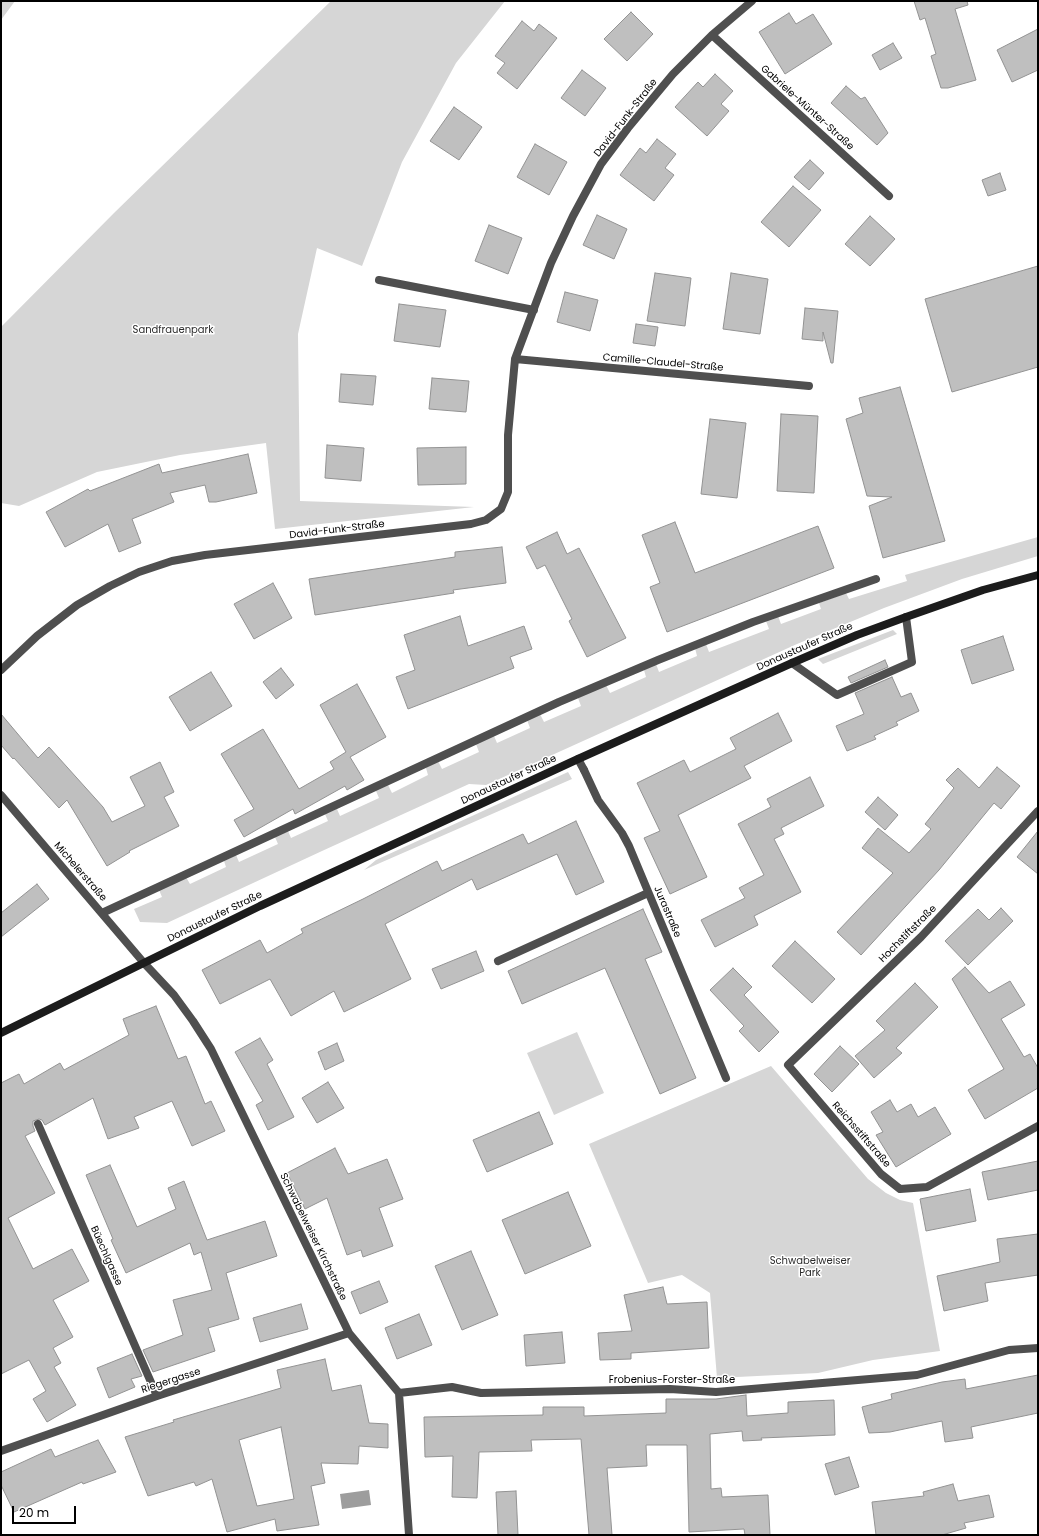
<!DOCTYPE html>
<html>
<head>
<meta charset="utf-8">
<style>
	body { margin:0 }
	#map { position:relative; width:1039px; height:1536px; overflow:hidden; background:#fff; font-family:Poppins,sans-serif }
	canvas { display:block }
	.frame { position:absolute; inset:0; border:2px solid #000; pointer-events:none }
	.scale { position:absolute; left:12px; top:1506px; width:64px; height:18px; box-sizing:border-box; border:2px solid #000; border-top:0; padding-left:5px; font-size:12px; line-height:14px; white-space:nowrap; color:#000; -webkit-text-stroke:3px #fff; paint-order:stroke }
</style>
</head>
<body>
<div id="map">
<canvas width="1039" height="1536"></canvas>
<div class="frame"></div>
<div class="scale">20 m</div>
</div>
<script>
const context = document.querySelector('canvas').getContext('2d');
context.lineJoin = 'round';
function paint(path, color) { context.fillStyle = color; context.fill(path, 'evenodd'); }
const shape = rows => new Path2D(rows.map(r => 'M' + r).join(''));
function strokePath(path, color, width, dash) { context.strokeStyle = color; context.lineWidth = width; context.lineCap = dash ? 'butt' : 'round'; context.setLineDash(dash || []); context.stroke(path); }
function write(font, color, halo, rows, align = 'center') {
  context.font = font + ' Poppins,sans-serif'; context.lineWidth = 3; context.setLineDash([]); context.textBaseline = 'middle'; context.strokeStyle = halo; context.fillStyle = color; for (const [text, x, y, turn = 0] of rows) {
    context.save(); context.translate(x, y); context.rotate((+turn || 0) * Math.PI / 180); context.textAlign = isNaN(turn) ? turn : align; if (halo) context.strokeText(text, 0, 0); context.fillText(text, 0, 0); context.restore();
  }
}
paint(shape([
	[1,1,15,1,1,20],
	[331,1,505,1,456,63,402,162,362,266,317,248,298,334,300,501,474,507,275,529,266,443,180,455,97,472,19,506,1,503,1,327,114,213],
	[1038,537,1038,556,962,579,884,608,797,644,486,785,469,784,322,851,167,923,140,922,134,909,162,897,159,890,186,877,190,884,226,867,224,861,236,855,239,862,278,844,275,837,288,831,291,838,328,821,325,814,337,809,340,816,379,798,376,791,388,785,392,793,428,775,426,768,438,761,442,769,479,752,476,744,494,736,497,743,530,728,527,720,540,714,544,722,581,706,578,698,606,685,610,693,646,677,644,670,656,664,659,672,697,656,695,648,706,644,709,652,769,629,766,621,778,616,781,624,821,609,819,603,846,593,849,599,907,581,905,575],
	[893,630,897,634,823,664,818,659],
	[568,772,572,779,364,870,376,860],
	[577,1032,604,1093,554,1115,527,1053],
	[771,1066,868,1179,886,1193,900,1200,913,1203,940,1351,873,1360,818,1373,717,1378,710,1293,682,1275,648,1283,589,1144]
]), '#d6d6d6');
paint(shape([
	[369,1490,371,1505,342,1509,340,1494]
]), '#9d9d9d');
const building = shape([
	[914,1,967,1,968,5,955,9,976,80,948,88,941,88,931,56,936,54,925,18,920,20,914,1],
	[631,12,653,34,627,61,604,39,631,12],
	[789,13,796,24,813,14,832,44,785,74,759,32,789,13],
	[522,21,534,31,539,24,557,38,517,89,497,73,505,63,495,56,522,21],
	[1038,29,1038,70,1012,82,997,50,1038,29],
	[893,43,902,58,880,70,872,55,893,43],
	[582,70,606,88,585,116,561,98,582,70],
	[715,74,733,91,721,104,729,111,707,136,675,107,698,82,703,87,715,74],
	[846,86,861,99,865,97,888,133,877,145,831,103,846,86],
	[454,107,482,127,459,160,430,141,454,107],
	[657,139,676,154,665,168,674,175,654,201,620,175,640,148,646,153,657,139],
	[535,144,567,162,549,195,517,177,535,144],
	[810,160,824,173,809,190,794,177,810,160],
	[1000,173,1006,190,988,196,982,180,1000,173],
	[793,186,821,210,789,247,761,222,793,186],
	[597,215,627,229,614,259,583,245,597,215],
	[870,216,895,239,870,266,845,244,870,216],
	[489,225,522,238,508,274,475,261,489,225],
	[1038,266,1038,367,952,392,925,299,1038,266],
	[655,273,691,278,685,326,647,321,655,273],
	[731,273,768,279,760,334,723,329,731,273],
	[565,292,598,300,590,331,557,322,565,292],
	[399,304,446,310,440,347,394,341,399,304],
	[805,308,838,311,833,363,831,363,823,332,823,341,802,339,805,308],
	[636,324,658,327,655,346,633,343,636,324],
	[341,374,376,376,373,405,339,402,341,374],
	[432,378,469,381,466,412,429,409,432,378],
	[900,387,945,541,883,558,869,506,892,497,867,496,846,419,863,413,859,398,900,387],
	[781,414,818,416,814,493,777,491,781,414],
	[710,419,746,423,737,498,701,494,710,419],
	[327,445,364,448,361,481,325,478,327,445],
	[466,447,466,484,418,485,417,448,466,447],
	[248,454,257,493,216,502,209,502,205,485,170,493,174,502,132,519,141,543,119,552,108,524,65,547,46,512,88,489,90,491,159,464,162,473,248,454],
	[675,522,695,573,818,526,834,568,667,632,650,587,660,583,642,535,675,522],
	[557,532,567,554,579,548,626,638,587,657,569,621,572,619,545,565,537,569,526,547,557,532],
	[502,547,506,583,453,590,454,593,315,615,309,579,455,557,455,552,502,547],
	[273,583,292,618,254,639,234,604,273,583],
	[460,616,468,646,524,626,532,649,510,657,514,668,408,709,396,677,415,670,404,635,460,616],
	[1003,636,1014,670,972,684,961,650,1003,636],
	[885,660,888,667,851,683,848,677,885,660],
	[281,668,294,685,276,699,263,682,281,668],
	[211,672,232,706,190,731,169,697,211,672],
	[892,677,901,697,911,693,919,711,896,722,898,725,874,736,876,739,847,751,836,726,864,714,855,693,892,677],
	[357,684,386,737,350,757,364,780,347,790,345,786,295,814,293,809,244,837,234,820,254,809,221,754,263,729,299,789,334,769,330,762,346,752,320,705,357,684],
	[778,713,792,741,744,766,751,778,678,815,707,877,670,894,644,838,660,831,637,783,684,760,690,772,736,749,730,738,778,713],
	[1,714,38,758,49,747,103,807,112,822,145,806,130,777,160,762,174,792,164,797,179,826,129,851,130,852,107,866,67,800,59,808,14,758,13,759,1,745,1,714],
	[997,767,1020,786,1001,809,994,803,939,870,861,955,837,932,893,873,862,848,878,828,909,853,931,829,925,824,954,788,946,780,958,768,979,788,997,767],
	[810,777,824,806,781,828,784,834,774,839,801,892,754,916,758,925,715,947,701,920,745,898,739,888,764,875,738,824,771,807,767,799,810,777],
	[878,797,898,815,885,830,865,812,878,797],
	[576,821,604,882,576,895,557,854,477,890,472,879,385,924,411,979,344,1012,334,991,291,1016,270,979,220,1004,202,970,260,940,267,953,303,933,301,929,363,899,437,861,442,871,523,834,528,844,576,821],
	[1038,831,1038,874,1017,857,1038,831],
	[37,884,49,899,1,937,1,913,37,884],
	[1001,908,1013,921,968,965,945,941,978,909,989,920,1001,908],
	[643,909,662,952,645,959,696,1078,660,1094,605,968,522,1004,508,971,643,909],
	[795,941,835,979,812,1003,772,966,795,941],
	[476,951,484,971,441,989,432,969,476,951],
	[965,967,989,993,1010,981,1025,1005,1001,1019,1024,1057,1030,1054,1038,1068,1038,1088,985,1119,968,1090,1004,1069,952,979,965,967],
	[733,968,752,987,744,995,779,1032,759,1052,739,1031,744,1026,710,990,733,968],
	[915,983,938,1007,896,1048,902,1053,874,1078,855,1056,885,1030,876,1021,915,983],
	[156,1006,178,1059,186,1056,205,1104,211,1101,225,1131,192,1146,172,1101,134,1117,139,1128,108,1139,93,1098,45,1125,42,1120,39,1119,33,1121,33,1126,35,1131,25,1136,55,1193,8,1218,33,1269,72,1249,89,1281,53,1300,73,1337,53,1348,61,1363,54,1367,76,1405,47,1422,33,1399,46,1391,29,1360,1,1374,1,1083,19,1074,24,1084,60,1063,64,1070,129,1035,123,1019,156,1006],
	[260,1038,273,1060,267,1064,294,1117,268,1130,256,1105,263,1101,235,1052,260,1038],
	[337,1043,344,1061,325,1070,318,1052,337,1043],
	[840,1046,859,1064,832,1092,814,1074,840,1046],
	[328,1082,344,1108,317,1123,302,1098,328,1082],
	[890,1100,897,1112,911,1104,918,1117,935,1107,951,1134,896,1167,876,1135,883,1132,871,1112,890,1100],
	[539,1112,553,1144,487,1172,473,1140,539,1112],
	[335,1148,348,1174,387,1159,403,1199,379,1208,393,1246,363,1257,361,1250,347,1255,327,1198,305,1209,287,1173,335,1148],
	[1038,1161,1038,1190,988,1200,982,1172,1038,1161],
	[110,1165,137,1227,176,1209,168,1188,184,1181,207,1240,265,1221,277,1256,226,1273,239,1319,208,1328,215,1351,153,1372,143,1350,183,1335,173,1300,212,1290,201,1252,194,1255,190,1243,126,1273,111,1240,113,1239,86,1175,110,1165],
	[970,1189,976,1221,926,1231,920,1199,970,1189],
	[568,1192,591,1246,525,1274,502,1220,568,1192],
	[1038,1234,1038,1275,985,1283,988,1301,944,1311,937,1276,1000,1262,997,1239,1038,1234],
	[471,1251,498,1315,462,1330,435,1266,471,1251],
	[379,1281,388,1302,360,1314,351,1292,379,1281],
	[663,1287,667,1304,707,1302,709,1348,631,1353,631,1359,600,1360,598,1333,632,1331,624,1295,663,1287],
	[301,1304,308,1329,260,1342,253,1318,301,1304],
	[419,1314,432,1345,397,1359,385,1328,419,1314],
	[562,1332,565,1363,526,1366,524,1335,562,1332],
	[132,1354,142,1376,131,1379,135,1387,109,1398,97,1368,132,1354],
	[325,1359,332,1391,361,1385,369,1423,388,1424,388,1448,359,1446,358,1464,321,1463,325,1483,311,1486,319,1525,277,1531,275,1519,227,1532,212,1479,196,1486,194,1482,148,1496,125,1437,174,1422,173,1420,281,1388,277,1370,325,1359],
	[281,1427,294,1499,257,1506,239,1440,281,1427],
	[1038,1375,1038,1413,971,1427,973,1438,945,1442,942,1421,890,1432,869,1433,862,1407,892,1399,891,1394,942,1382,965,1379,966,1389,1038,1375],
	[746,1395,747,1416,788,1413,788,1402,834,1400,835,1435,761,1438,762,1440,743,1441,742,1431,710,1434,711,1489,721,1488,722,1497,768,1495,770,1535,745,1535,744,1529,689,1532,687,1445,646,1445,647,1466,607,1468,612,1535,589,1535,581,1439,531,1440,532,1451,479,1452,477,1498,452,1497,453,1456,425,1457,424,1417,543,1415,543,1407,584,1407,584,1416,666,1413,666,1399,716,1399,746,1395],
	[98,1440,116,1472,83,1484,82,1482,14,1512,1,1485,1,1472,51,1449,55,1457,98,1440],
	[849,1457,859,1487,835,1495,825,1464,849,1457],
	[953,1484,958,1501,989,1495,994,1517,964,1523,966,1528,942,1535,876,1535,872,1502,924,1496,923,1492,953,1484],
	[516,1491,518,1535,498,1535,496,1492,516,1491]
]);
paint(building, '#bfbfbf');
strokePath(building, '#939393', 1);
strokePath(shape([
	[792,663,837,695,912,662,906,617],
	[584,770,598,800,622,833,629,846,726,1078],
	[498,961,648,893]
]), '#4f4f4f', 8);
strokePath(shape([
	[712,35,889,196],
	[379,280,534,310],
	[515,359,809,386],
	[1,670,37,636,77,605,110,586,139,572,172,561,205,555,471,524,486,520,501,509,508,492,508,435,515,359,551,263,573,216,601,164,628,128,673,74,712,35,752,1],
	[578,759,584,770],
	[1,795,144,963,174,995,193,1021,211,1049,349,1333,399,1393,409,1535],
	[1038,811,921,937,788,1065,881,1174,900,1189,927,1187,1038,1126],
	[102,913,559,702,658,660,753,622,876,579],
	[38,1124,157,1396],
	[399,1393,452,1387,481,1393,670,1389,716,1392,917,1375,1009,1350,1038,1348],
	[1,1451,157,1396,349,1333]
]), '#4f4f4f', 8);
strokePath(shape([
	[1,1033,260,906,578,759,792,663,857,635,906,617,983,590,1038,575]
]), '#1c1c1c', 8);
write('10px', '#000', '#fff', [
	["Gabriele-Münter-Straße",807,108,42],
	["David-Funk-Straße",626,118,-52],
	["Camille-Claudel-Straße",663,363,5],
	["David-Funk-Straße",337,530,-7],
	["Donaustaufer Straße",805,647,-24],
	["Donaustaufer Straße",509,780,-25],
	["Michelerstraße",80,872,49],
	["Jurastraße",667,912,67],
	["Donaustaufer Straße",215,917,-26],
	["Hochstiftstraße",908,934,-45],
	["Reichsstiftstraße",861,1135,49],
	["Schwabelweiser Kirchstraße",313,1237,64],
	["Büechlgasse",106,1256,66],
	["Frobenius-Forster-Straße",672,1380],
	["Riegergasse",171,1381,-18]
]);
write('10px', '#2d2d2d', '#fff', [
	["Sandfrauenpark",173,330],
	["Schwabelweiser",810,1261],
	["Park",810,1273]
]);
</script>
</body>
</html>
